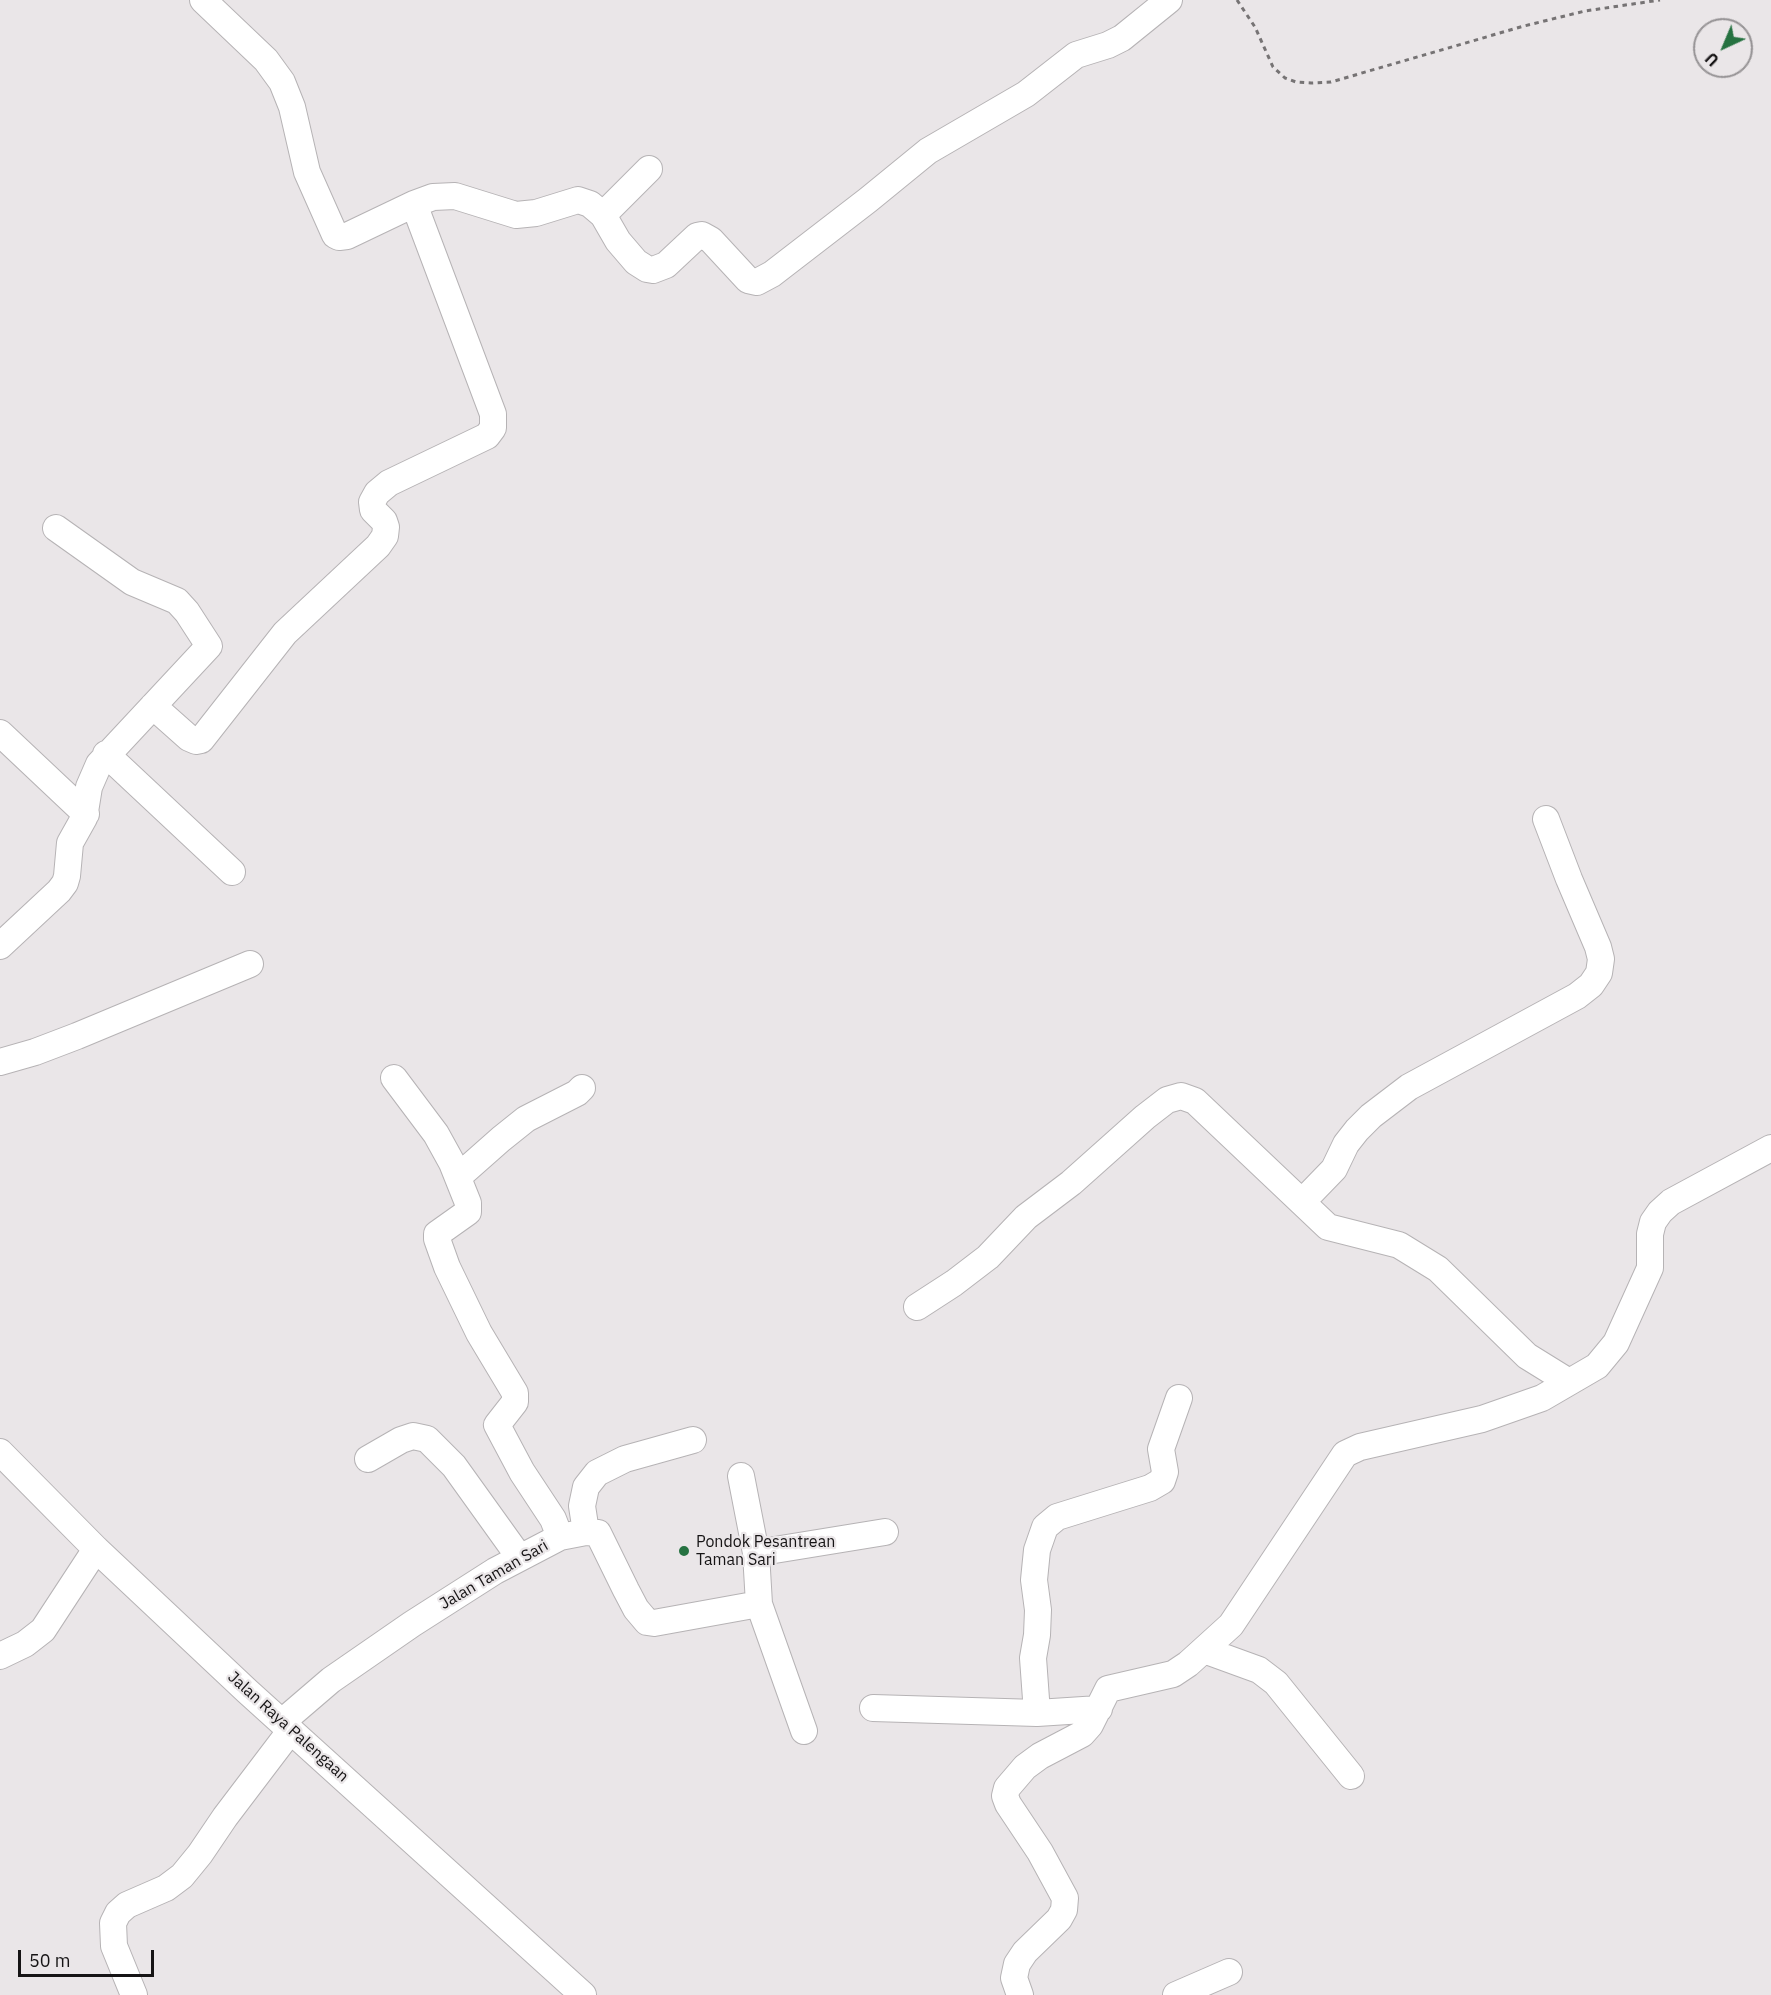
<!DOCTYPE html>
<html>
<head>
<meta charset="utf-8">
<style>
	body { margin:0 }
	#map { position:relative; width:1771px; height:1995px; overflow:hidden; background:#eae6e8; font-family:"IBM Plex Sans",sans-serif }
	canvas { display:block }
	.north { position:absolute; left:1693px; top:18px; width:60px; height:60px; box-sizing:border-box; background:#eae6e8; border:2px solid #959294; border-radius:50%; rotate:224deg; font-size:16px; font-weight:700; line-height:24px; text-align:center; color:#161415 }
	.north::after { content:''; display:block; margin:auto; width:21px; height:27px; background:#267241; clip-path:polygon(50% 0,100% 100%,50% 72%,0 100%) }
	.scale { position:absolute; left:18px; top:1950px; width:136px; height:27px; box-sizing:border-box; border:3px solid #161415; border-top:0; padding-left:8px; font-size:18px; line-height:21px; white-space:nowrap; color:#161415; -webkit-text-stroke:4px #eae6e8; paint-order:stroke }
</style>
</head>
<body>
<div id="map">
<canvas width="1771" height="1995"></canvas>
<div class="north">U</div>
<div class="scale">50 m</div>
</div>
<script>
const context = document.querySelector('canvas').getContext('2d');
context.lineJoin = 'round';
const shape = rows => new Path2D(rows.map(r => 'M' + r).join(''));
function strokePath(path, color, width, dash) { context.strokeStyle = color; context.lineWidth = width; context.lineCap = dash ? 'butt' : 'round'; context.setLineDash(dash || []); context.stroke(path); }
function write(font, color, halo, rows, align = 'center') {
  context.font = font + ' "IBM Plex Sans",sans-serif'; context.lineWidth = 4.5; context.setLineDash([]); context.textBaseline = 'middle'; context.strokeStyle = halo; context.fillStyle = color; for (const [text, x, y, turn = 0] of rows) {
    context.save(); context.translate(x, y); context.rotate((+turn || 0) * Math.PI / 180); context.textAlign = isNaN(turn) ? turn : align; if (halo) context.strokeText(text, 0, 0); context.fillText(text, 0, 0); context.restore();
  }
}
const minor = shape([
	[203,0,266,60,282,82,292,107,307,172,335,235,339,237,347,236,414,204,433,197,455,196,516,215,536,213,578,200,590,204,603,215,618,241,636,262,647,269,653,270,666,265,697,236,702,235,711,240,748,280,757,282,772,274,868,200,928,151,1026,94,1076,55,1108,45,1122,38,1169,0],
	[603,215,649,169],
	[153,706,189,738,196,741,201,740,285,633,378,546,385,536,386,527,384,521,373,510,372,502,377,493,389,483,487,436,493,428,493,414,414,204],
	[0,733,86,814],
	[106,754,232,872],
	[0,946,59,891,65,883,67,876,70,843,84,818,89,787,99,764,209,646,187,612,177,601,132,582,56,528],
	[0,1062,35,1052,77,1036,250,964],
	[394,1078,436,1134,452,1163,468,1203,468,1212,437,1234,437,1239,447,1267,479,1333,515,1393,515,1402,497,1425,522,1472,553,1519,560,1537],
	[458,1177,501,1139,526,1119,577,1093,582,1088],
	[1303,1201,1334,1169,1346,1144,1357,1130,1371,1116,1409,1087,1577,996,1591,985,1599,973,1601,959,1598,947,1569,879,1546,819],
	[917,1307,954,1283,988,1257,1026,1217,1071,1183,1145,1117,1167,1100,1181,1096,1195,1101,1328,1227,1399,1245,1438,1269,1527,1356,1569,1382],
	[0,1452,96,1549,247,1691,583,1995],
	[368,1459,401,1440,413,1436,427,1439,454,1466,520,1558],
	[741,1476,756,1553,759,1604,804,1731],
	[586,1532,582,1506,586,1487,597,1473,625,1459,693,1440],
	[756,1553,885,1532],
	[1204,1650,1259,1670,1276,1683,1351,1776],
	[0,1656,25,1644,43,1630,96,1549],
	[873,1708,1037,1713,1099,1709],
	[1037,1713,1033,1658,1037,1635,1038,1610,1034,1580,1037,1550,1045,1527,1057,1517,1150,1488,1162,1481,1165,1472,1161,1449,1179,1398],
	[282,1722,331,1680,412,1624,495,1571,560,1537,586,1532,598,1533,626,1590,636,1609,647,1622,654,1623,759,1604],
	[134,1995,114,1946,113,1923,118,1913,127,1905,166,1888,182,1876,200,1854,225,1817,291,1730],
	[1020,1995,1014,1978,1017,1964,1025,1952,1059,1919,1064,1910,1065,1898,1040,1852,1008,1804,1005,1796,1007,1788,1025,1767,1040,1756,1082,1734,1090,1725,1108,1689,1173,1674,1188,1664,1231,1625,1345,1454,1360,1447,1482,1419,1542,1398,1597,1366,1616,1343,1650,1268,1650,1234,1653,1222,1660,1212,1671,1202,1771,1148],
	[1176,1995,1229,1972]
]);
strokePath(minor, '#b6b3b5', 28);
strokePath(shape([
	[1237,0,1255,27,1273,67,1285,78,1296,82,1311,83,1331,82,1524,26,1585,11,1660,0]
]), '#767374', 3, [4.5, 4.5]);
strokePath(minor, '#fff', 26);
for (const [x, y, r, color] of [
	[684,1551,6,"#267241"]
]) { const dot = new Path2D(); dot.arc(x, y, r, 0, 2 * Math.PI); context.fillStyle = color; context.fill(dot); strokePath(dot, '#eae6e8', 2); }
write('16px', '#161415', '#eae6e8', [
	["Pondok Pesantrean",696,1542],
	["Taman Sari",696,1560]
], 'left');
write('16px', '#161415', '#eae6e8', [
	["Jalan Taman Sari",494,1575,-30],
	["Jalan Raya Palengaan",288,1727,42]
]);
</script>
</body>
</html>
